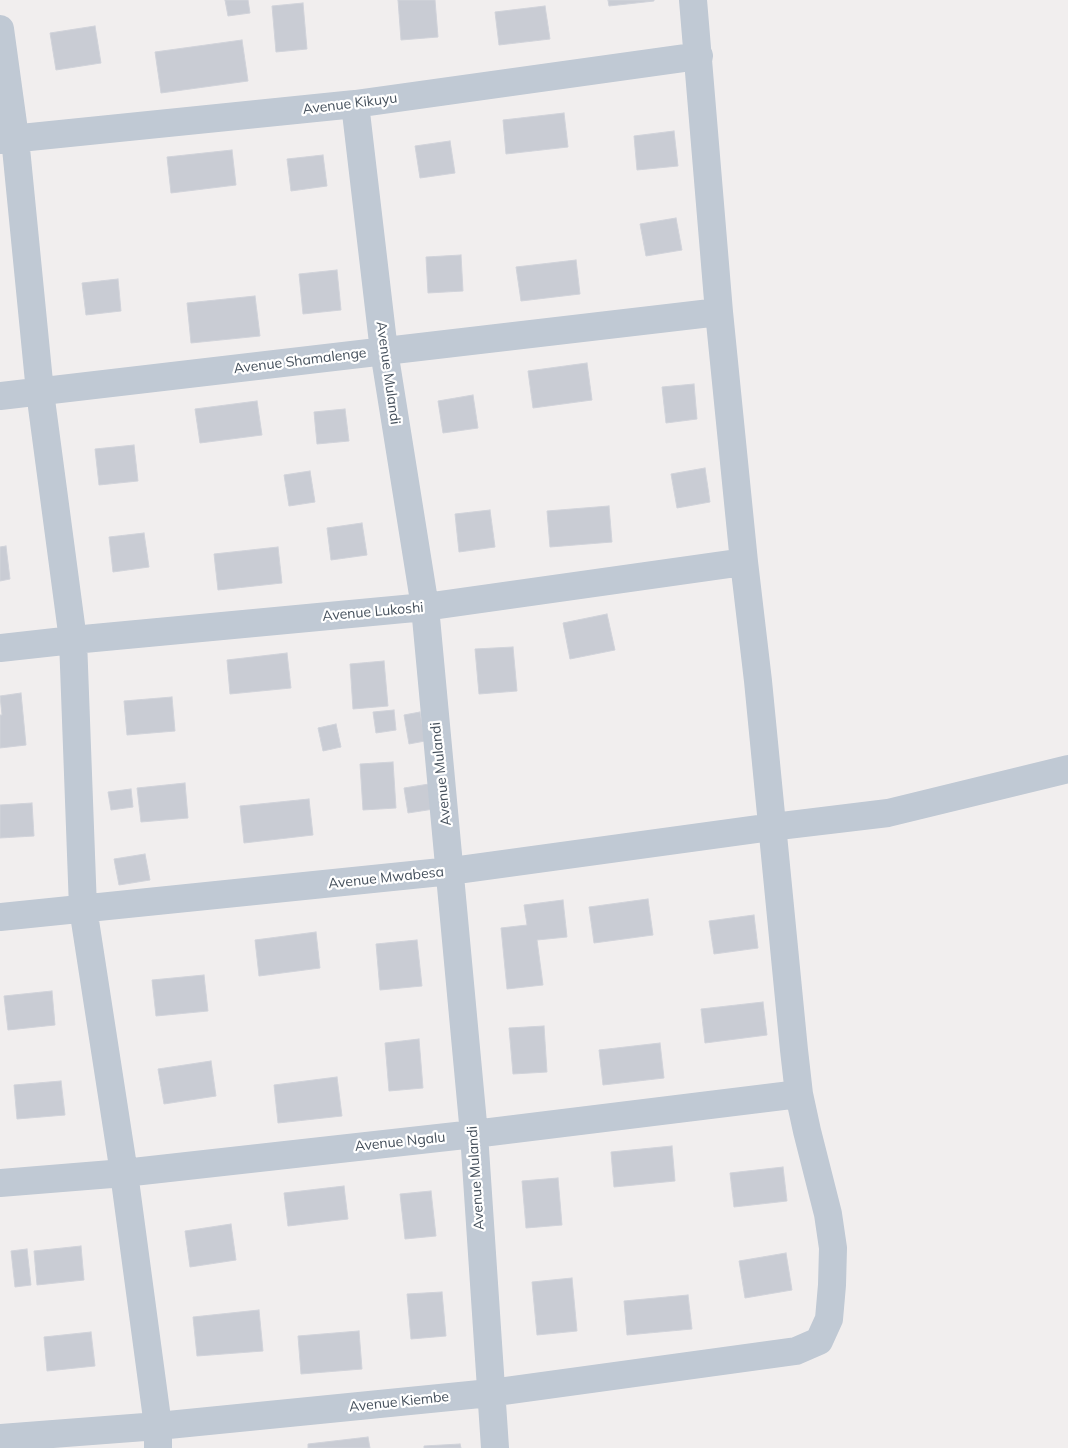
<!DOCTYPE html>
<html>
<head>
<meta charset="utf-8">
<style>
	body { margin:0 }
	canvas { display:block; background:#f1eeee }
</style>
</head>
<body>
<canvas width="1068" height="1448"></canvas>
<script>
const context = document.querySelector('canvas').getContext('2d');
context.lineJoin = 'round';
function paint(path, color) { context.fillStyle = color; context.fill(path, 'evenodd'); }
const shape = rows => new Path2D(rows.map(r => 'M' + r).join(''));
function strokePath(path, color, width, dash) { context.strokeStyle = color; context.lineWidth = width; context.lineCap = dash ? 'butt' : 'round'; context.setLineDash(dash || []); context.stroke(path); }
function write(font, color, halo, rows, align = 'center') {
  context.font = font + ' Mulish,sans-serif'; context.lineWidth = 4.5; context.setLineDash([]); context.textBaseline = 'middle'; context.strokeStyle = halo; context.fillStyle = color; for (const [text, x, y, turn = 0] of rows) {
    context.save(); context.translate(x, y); context.rotate((+turn || 0) * Math.PI / 180); context.textAlign = isNaN(turn) ? turn : align; if (halo) context.strokeText(text, 0, 0); context.fillText(text, 0, 0); context.restore();
  }
}
const building = shape([
	[225,0,248,0,250,13,228,16,225,0],
	[398,0,435,0,438,37,401,40,398,0],
	[608,0,654,0,654,1,609,6,608,0],
	[303,3,307,49,276,52,272,6,303,3],
	[545,6,550,39,499,45,495,12,545,6],
	[95,26,101,63,56,70,50,33,95,26],
	[242,40,248,81,161,93,155,52,242,40],
	[564,113,568,147,506,154,503,120,564,113],
	[674,131,678,166,637,170,634,136,674,131],
	[450,141,455,173,420,178,415,146,450,141],
	[232,150,236,185,171,193,167,157,232,150],
	[323,155,327,186,291,191,287,159,323,155],
	[676,218,682,250,646,256,640,224,676,218],
	[461,255,463,291,428,293,426,257,461,255],
	[576,260,580,294,521,301,516,267,576,260],
	[337,270,341,310,303,314,299,274,337,270],
	[118,279,121,311,86,315,82,283,118,279],
	[255,296,260,336,191,343,187,303,255,296],
	[587,363,592,400,533,408,528,371,587,363],
	[694,384,697,419,666,423,662,387,694,384],
	[473,395,478,428,443,433,438,401,473,395],
	[257,401,262,435,200,443,195,409,257,401],
	[345,409,349,441,317,444,314,412,345,409],
	[134,445,138,481,99,485,95,449,134,445],
	[705,468,710,502,677,508,671,474,705,468],
	[310,471,315,502,289,506,284,475,310,471],
	[609,506,612,542,550,547,547,511,609,506],
	[490,510,495,547,459,552,455,514,490,510],
	[362,523,367,555,331,560,327,528,362,523],
	[144,533,149,567,113,572,109,537,144,533],
	[6,546,10,579,0,581,0,547,6,546],
	[278,547,282,583,218,590,214,554,278,547],
	[607,614,615,650,570,659,563,623,607,614],
	[513,647,517,691,479,694,475,649,513,647],
	[287,653,291,688,230,694,227,660,287,653],
	[384,661,388,706,353,709,350,664,384,661],
	[21,693,26,745,0,748,0,715,2,715,0,696,21,693],
	[172,697,175,731,127,735,124,701,172,697],
	[394,710,396,730,376,733,373,712,394,710],
	[420,712,425,741,409,744,404,715,420,712],
	[336,724,341,747,323,751,318,728,336,724],
	[393,762,396,808,363,810,360,764,393,762],
	[185,783,188,818,141,822,137,788,185,783],
	[429,784,434,809,408,813,404,788,429,784],
	[131,789,133,807,111,810,108,792,131,789],
	[309,799,313,835,244,843,240,806,309,799],
	[32,803,34,836,0,838,0,805,32,803],
	[145,854,150,880,119,885,114,859,145,854],
	[648,899,653,935,594,943,589,907,648,899],
	[563,900,567,937,537,940,543,985,507,989,501,928,527,925,524,905,563,900],
	[754,915,758,948,714,954,709,921,754,915],
	[316,932,320,968,259,976,255,940,316,932],
	[417,940,422,986,380,990,376,944,417,940],
	[204,975,208,1011,156,1016,152,980,204,975],
	[52,991,55,1025,8,1030,4,996,52,991],
	[763,1002,767,1035,705,1043,701,1009,763,1002],
	[544,1026,547,1072,513,1074,509,1028,544,1026],
	[419,1039,423,1088,389,1091,385,1043,419,1039],
	[660,1043,664,1078,603,1085,599,1050,660,1043],
	[211,1061,216,1096,164,1104,158,1069,211,1061],
	[337,1077,342,1116,278,1123,274,1085,337,1077],
	[61,1081,65,1115,17,1119,14,1085,61,1081],
	[672,1146,675,1181,614,1187,611,1152,672,1146],
	[783,1167,787,1201,734,1207,730,1173,783,1167],
	[558,1178,562,1225,526,1228,522,1181,558,1178],
	[344,1186,348,1219,288,1226,284,1193,344,1186],
	[431,1191,436,1236,405,1239,400,1194,431,1191],
	[231,1224,236,1260,190,1267,185,1231,231,1224],
	[81,1246,84,1280,37,1285,34,1251,81,1246],
	[27,1249,31,1285,15,1287,11,1251,27,1249],
	[786,1253,792,1290,745,1298,739,1261,786,1253],
	[572,1278,577,1331,537,1335,532,1282,572,1278],
	[442,1292,446,1336,411,1339,407,1294,442,1292],
	[688,1295,692,1329,627,1335,624,1301,688,1295],
	[259,1310,263,1351,197,1356,193,1317,259,1310],
	[359,1331,362,1369,301,1374,298,1336,359,1331],
	[91,1332,95,1366,47,1371,44,1337,91,1332],
	[368,1437,370,1448,308,1448,308,1444,368,1437],
	[460,1444,461,1448,424,1448,424,1446,460,1444]
]);
paint(building, '#c9ccd4');
strokePath(building, '#d1d3da', 1);
strokePath(shape([
	[0,29,15,138,40,392,73,640,83,908,124,1173,158,1426,158,1448],
	[355,104,384,351,425,607,474,1134,495,1448],
	[0,140,355,104,699,56],
	[0,396,719,312],
	[0,648,73,640,425,607,744,562],
	[0,917,451,871,772,827,888,813,1068,769],
	[0,1183,124,1173,474,1134,799,1094],
	[0,1438,158,1426,490,1393,796,1351,819,1341,829,1319,832,1285,833,1248,828,1214,807,1131,799,1094,794,1050,758,681,744,562,719,312,693,0]
]), '#c0c9d4', 28);
write('14px', '#45505c', '#fff', [
	["Avenue Kikuyu",350,104,-7],
	["Avenue Shamalenge",300,361,-7],
	["Avenue Mulandi",388,373,82],
	["Avenue Lukoshi",373,612,-5],
	["Avenue Mulandi",441,774,-96],
	["Avenue Mwabesa",386,878,-6],
	["Avenue Ngalu",400,1142,-6],
	["Avenue Mulandi",476,1178,-94],
	["Avenue Kiembe",399,1402,-6]
]);
</script>
</body>
</html>
